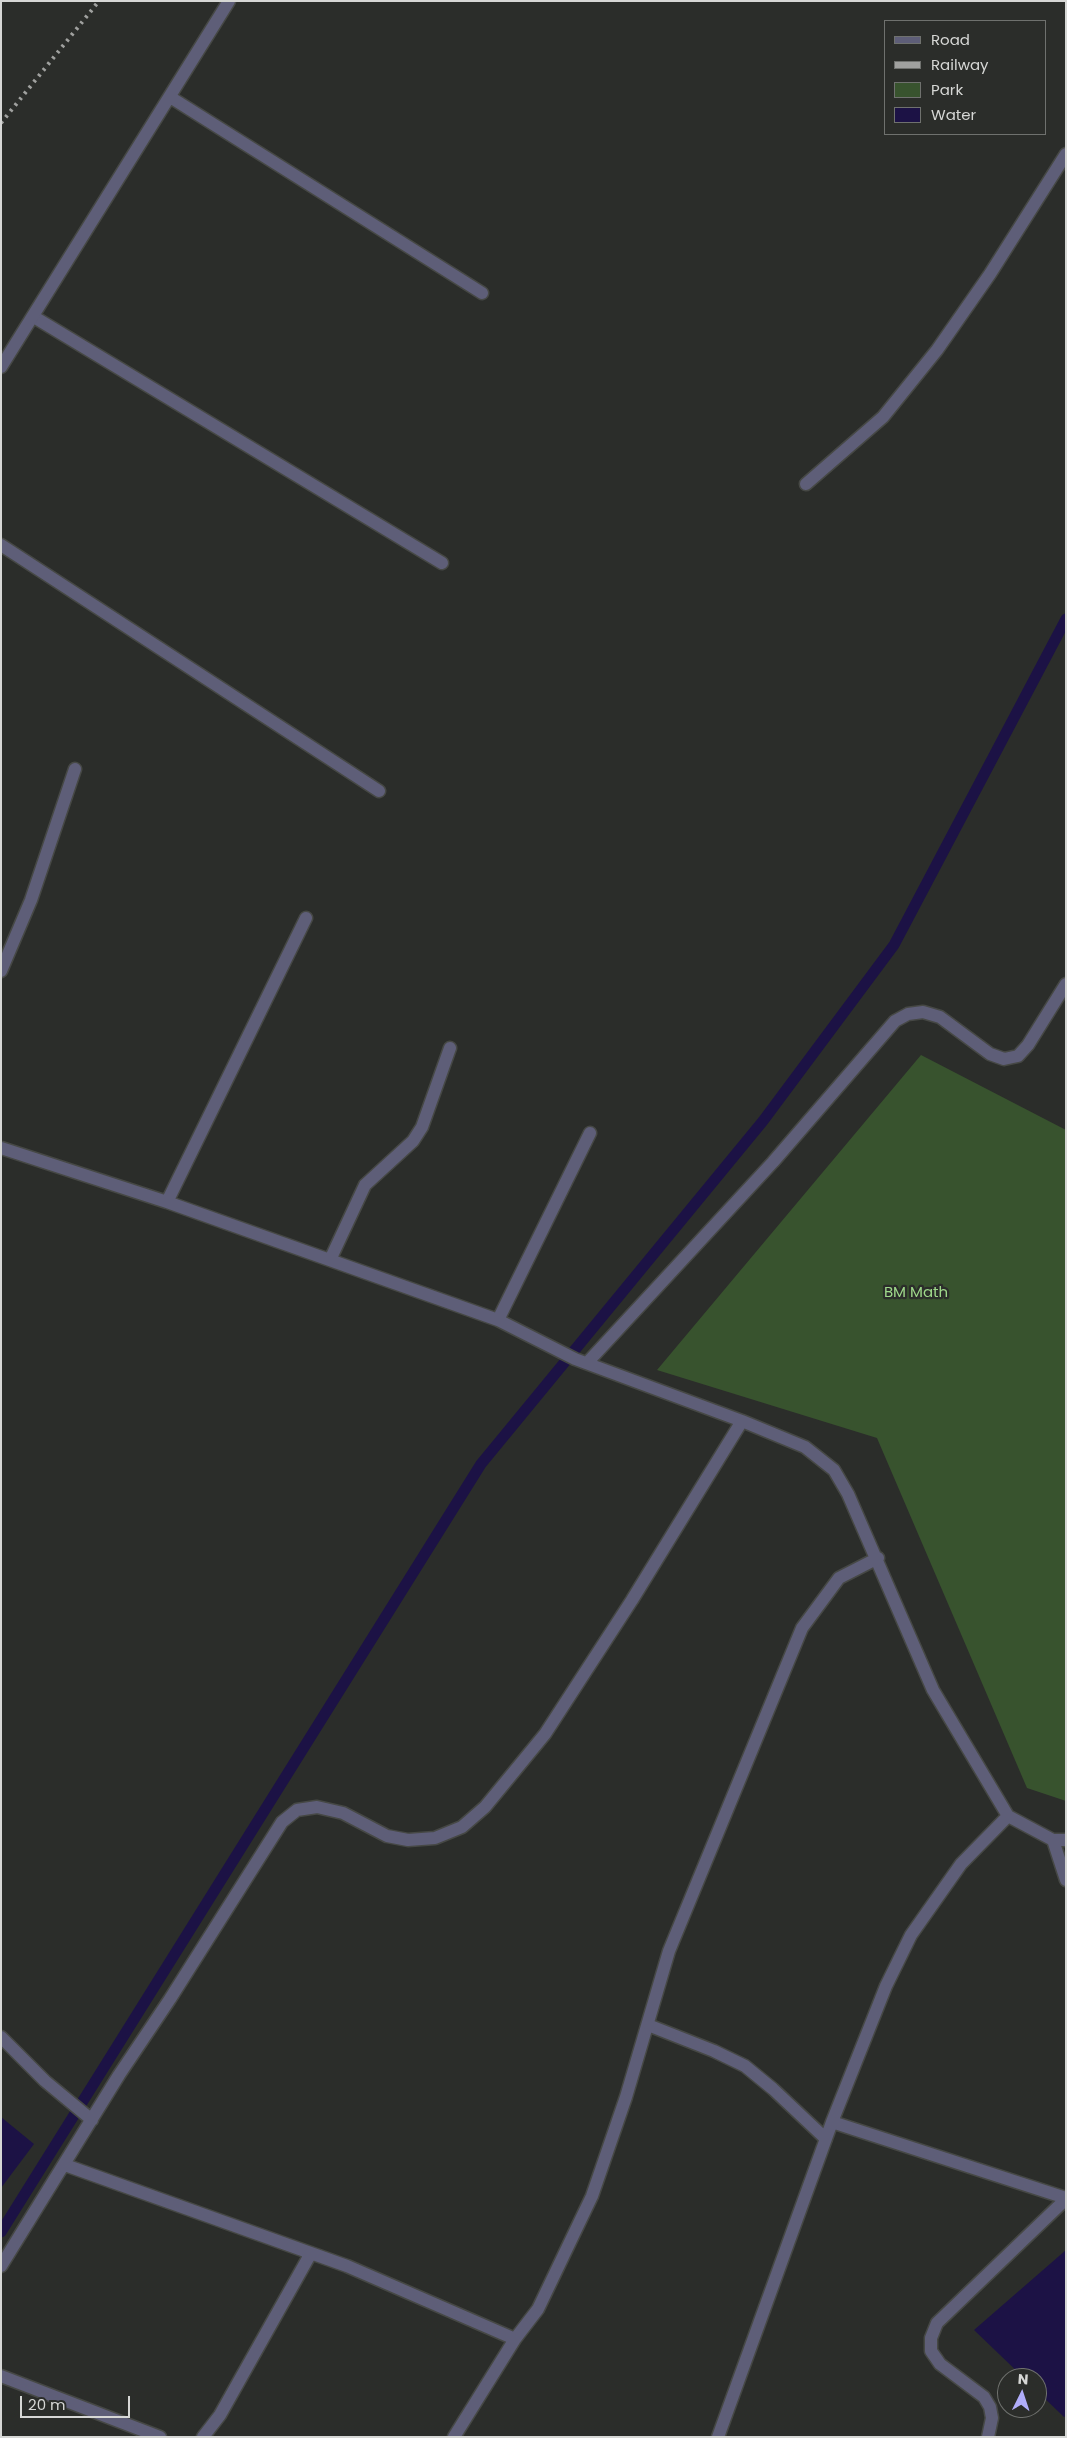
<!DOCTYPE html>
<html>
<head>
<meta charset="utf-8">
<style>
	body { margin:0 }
	#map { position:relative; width:1067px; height:2438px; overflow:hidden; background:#2b2d2a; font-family:Poppins,sans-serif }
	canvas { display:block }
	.frame { position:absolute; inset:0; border:2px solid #d6d7d5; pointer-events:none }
	.legend { position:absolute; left:884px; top:20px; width:162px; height:115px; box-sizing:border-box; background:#2b2d2a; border:1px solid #6f716e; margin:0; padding:6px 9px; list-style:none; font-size:15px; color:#d6d7d5 }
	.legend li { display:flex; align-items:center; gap:10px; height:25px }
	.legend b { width:25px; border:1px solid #6f716e }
	.north { position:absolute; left:997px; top:2368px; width:50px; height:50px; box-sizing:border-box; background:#2b2d2a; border:1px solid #6f716e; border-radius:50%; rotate:4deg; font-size:14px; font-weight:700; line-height:20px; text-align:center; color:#d6d7d5 }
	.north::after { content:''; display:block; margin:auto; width:18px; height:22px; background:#b0adfa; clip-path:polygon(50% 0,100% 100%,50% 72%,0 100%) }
	.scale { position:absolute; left:20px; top:2396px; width:110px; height:22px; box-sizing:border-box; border:2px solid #d6d7d5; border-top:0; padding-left:6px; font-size:15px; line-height:18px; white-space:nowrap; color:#d6d7d5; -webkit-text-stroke:4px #2b2d2a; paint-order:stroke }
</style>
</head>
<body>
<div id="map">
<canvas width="1067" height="2438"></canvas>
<div class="frame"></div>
<ul class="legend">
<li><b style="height:6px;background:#5e5e78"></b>Road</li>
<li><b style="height:6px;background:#a0a19f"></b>Railway</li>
<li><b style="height:14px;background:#38532e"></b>Park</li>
<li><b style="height:14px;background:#1c1245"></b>Water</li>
</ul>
<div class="north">N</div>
<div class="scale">20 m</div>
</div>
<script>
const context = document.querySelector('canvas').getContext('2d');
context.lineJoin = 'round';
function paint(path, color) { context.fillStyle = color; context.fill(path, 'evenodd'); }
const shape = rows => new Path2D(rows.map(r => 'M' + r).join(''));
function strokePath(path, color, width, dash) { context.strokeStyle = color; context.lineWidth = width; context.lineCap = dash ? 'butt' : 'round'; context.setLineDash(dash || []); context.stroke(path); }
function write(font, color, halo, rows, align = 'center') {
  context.font = font + ' Poppins,sans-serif'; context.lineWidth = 4.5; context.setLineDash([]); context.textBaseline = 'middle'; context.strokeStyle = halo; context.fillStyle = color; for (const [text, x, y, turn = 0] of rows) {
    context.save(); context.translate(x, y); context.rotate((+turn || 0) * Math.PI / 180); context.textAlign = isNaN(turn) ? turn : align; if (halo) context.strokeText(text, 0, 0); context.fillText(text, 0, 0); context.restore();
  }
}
paint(shape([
	[921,1055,1066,1130,1066,1801,1027,1788,877,1438,657,1370]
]), '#38532e');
paint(shape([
	[1,2117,34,2144,1,2188],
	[1066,2250,1066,2416,1064,2417,1037,2391,1037,2378,1024,2378,974,2330]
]), '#1c1245');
strokePath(shape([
	[1,2232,481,1464,763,1121,894,945,1066,619]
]), '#1c1245', 11);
const service = shape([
	[34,317,442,563]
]);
const minor = shape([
	[170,97,482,293],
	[1,367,229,1],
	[806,484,883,417,937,350,990,274,1066,154],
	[1,545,379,791],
	[1,971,31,900,75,769],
	[1,1148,167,1202,498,1320,575,1359,742,1421,805,1447,834,1470,848,1494,933,1690,1008,1816,1053,1840,1066,1840],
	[167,1202,306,918],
	[330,1260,365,1185,413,1141,422,1127,450,1048],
	[498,1320,590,1133],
	[587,1363,773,1162,895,1021,908,1014,923,1012,940,1017,990,1054,1004,1059,1018,1056,1028,1045,1066,984],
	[1053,1840,1066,1880],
	[648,2025,714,2051,745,2066,773,2089,826,2139],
	[1,2037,45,2081,92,2120],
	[832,2122,1066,2198],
	[65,2165,347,2266,515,2339],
	[1,2266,119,2075,170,1999,282,1822,297,1810,317,1807,343,1813,387,1836,408,1840,435,1838,462,1827,485,1807,545,1734,632,1600,742,1421],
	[1,2376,160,2437],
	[203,2437,220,2415,311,2253],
	[454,2437,515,2339,538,2309,592,2196,626,2097,669,1951,802,1628,839,1578,878,1558],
	[718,2437,832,2122,886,1986,911,1935,961,1864,1008,1816],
	[988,2437,992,2418,990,2407,984,2397,940,2364,931,2351,931,2338,937,2323,1066,2199]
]);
strokePath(service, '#464845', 15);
strokePath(minor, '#464845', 15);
strokePath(service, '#5e5e78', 12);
strokePath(minor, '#5e5e78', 12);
strokePath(shape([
	[1,123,99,1]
]), '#a0a19f', 4, [2.5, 5]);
write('15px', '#9ed88a', '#2b2d2a', [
	["BM Math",916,1293]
]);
</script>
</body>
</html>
